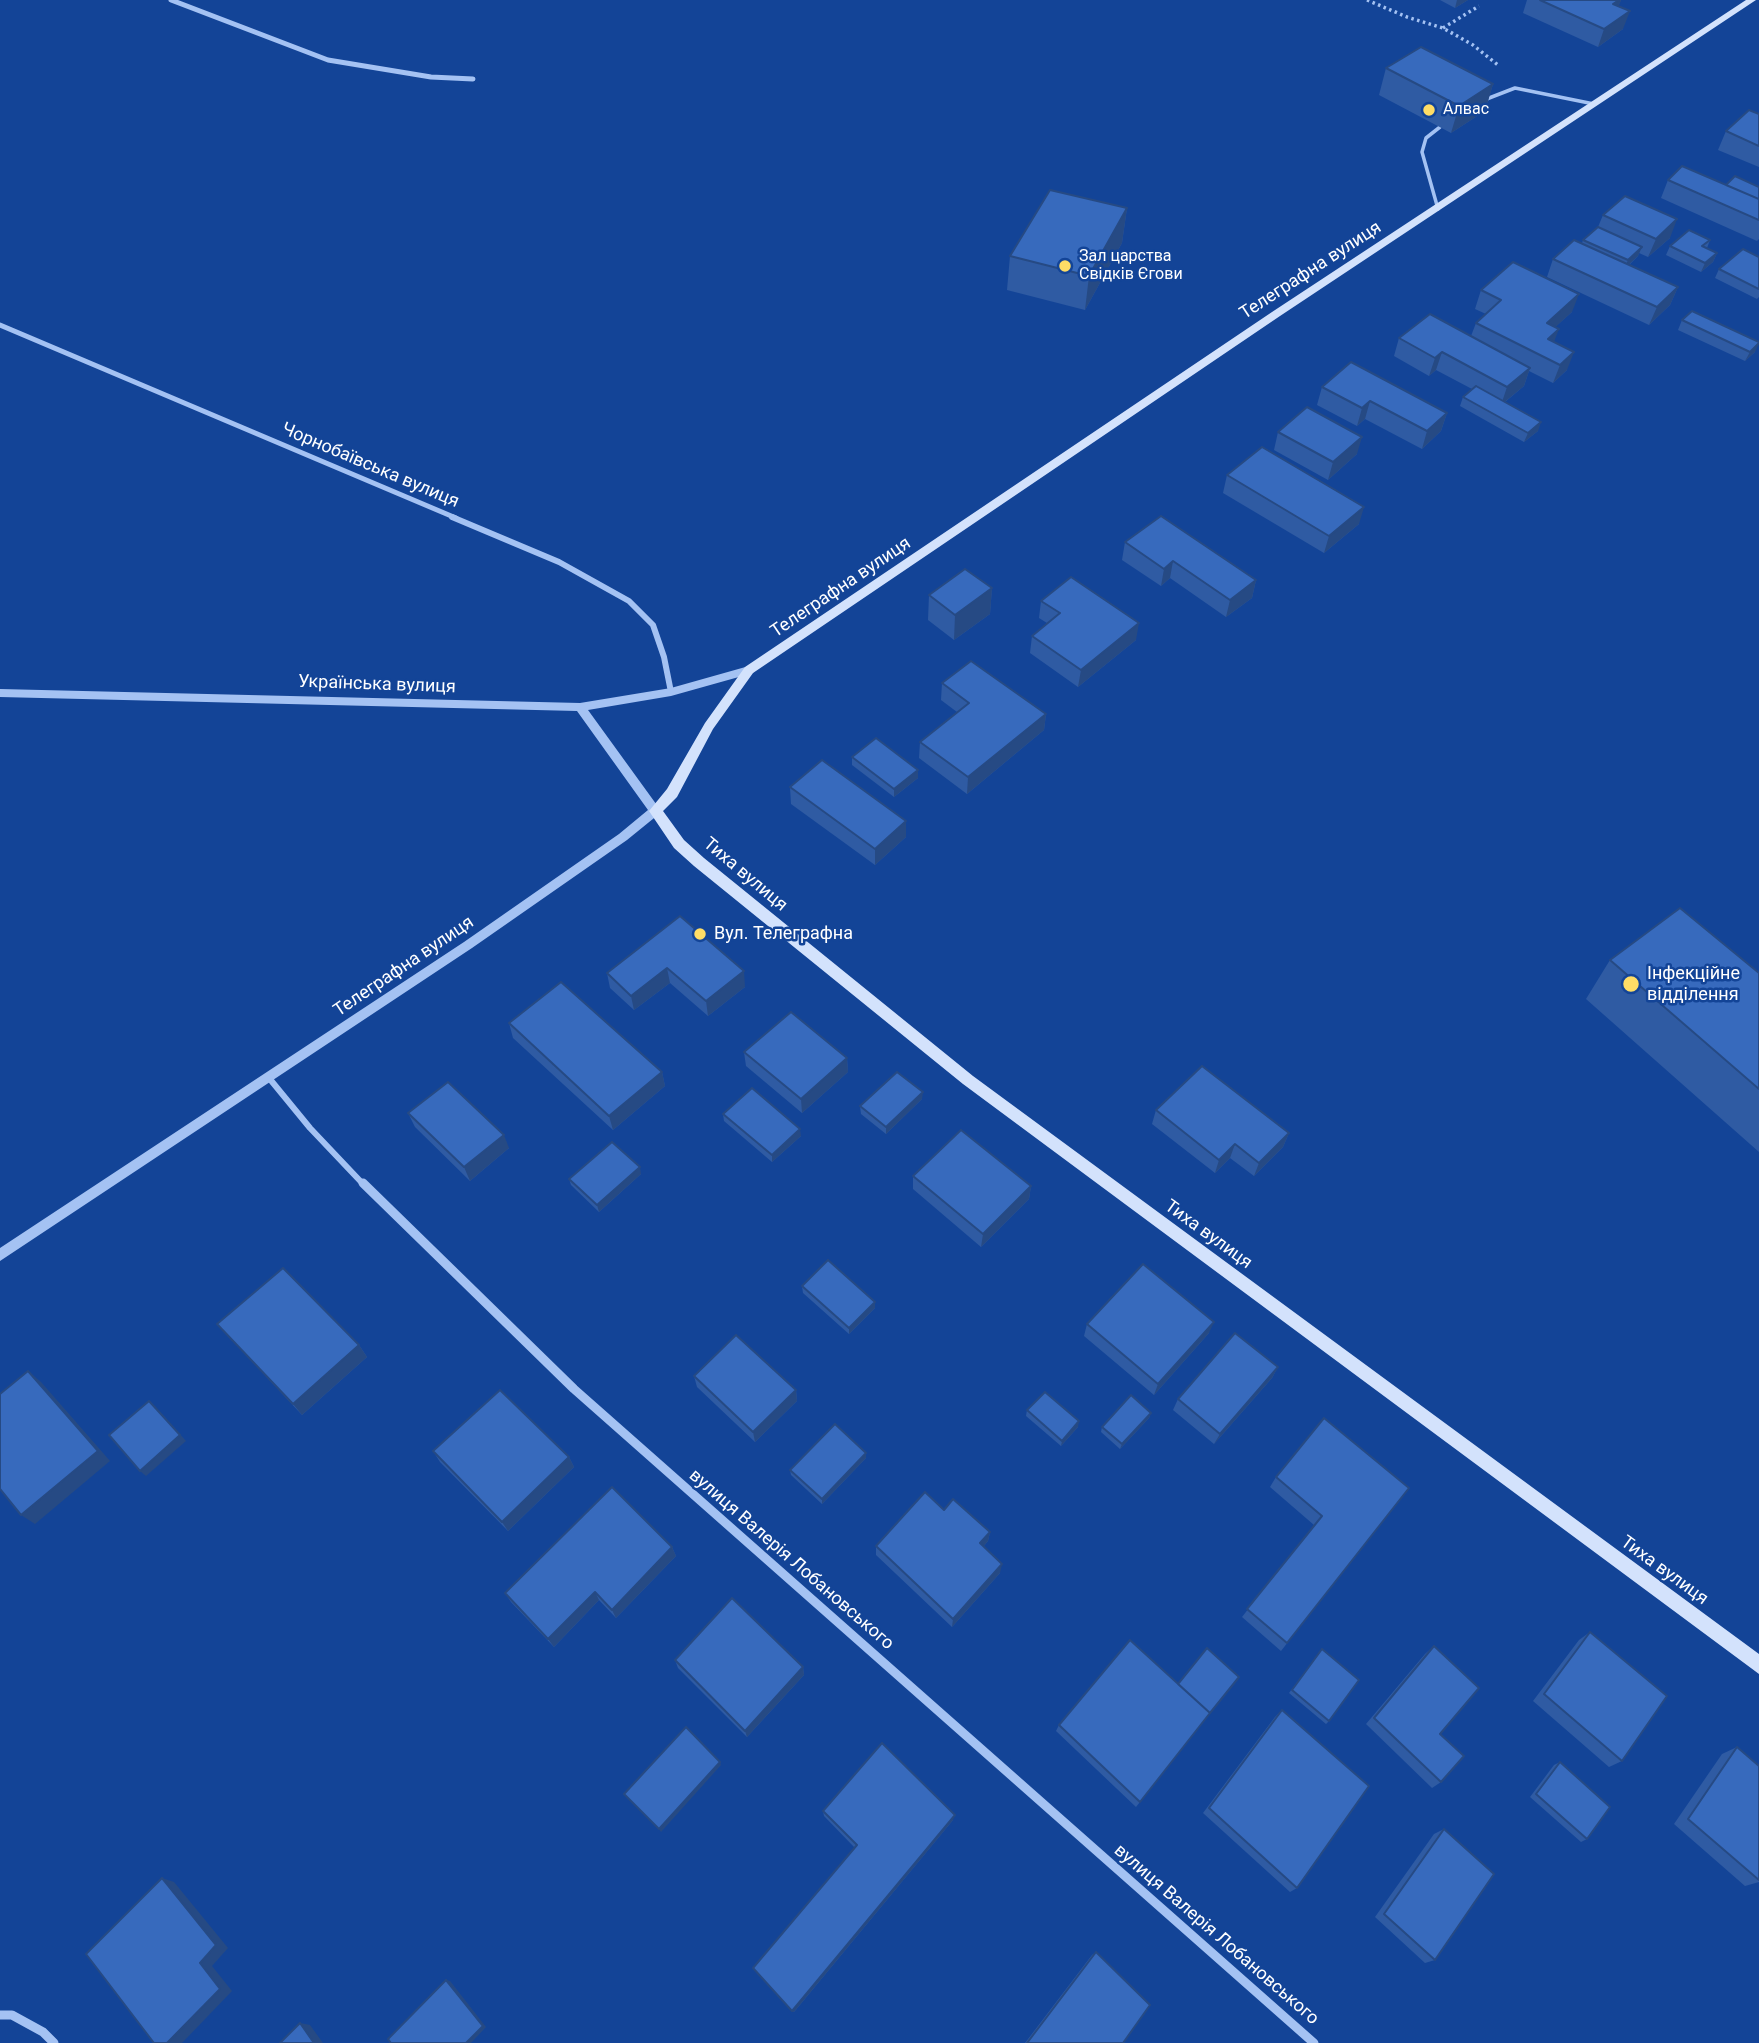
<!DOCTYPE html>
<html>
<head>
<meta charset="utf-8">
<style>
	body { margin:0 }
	canvas { display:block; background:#134497 }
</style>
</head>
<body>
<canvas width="1759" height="2043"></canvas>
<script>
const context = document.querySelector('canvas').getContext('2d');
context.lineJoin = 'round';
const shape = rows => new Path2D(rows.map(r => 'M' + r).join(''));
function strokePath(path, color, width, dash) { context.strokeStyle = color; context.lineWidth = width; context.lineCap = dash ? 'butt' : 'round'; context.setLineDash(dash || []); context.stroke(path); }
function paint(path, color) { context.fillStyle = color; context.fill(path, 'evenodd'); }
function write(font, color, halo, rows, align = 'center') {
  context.font = font + ' Roboto,sans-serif'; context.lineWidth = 5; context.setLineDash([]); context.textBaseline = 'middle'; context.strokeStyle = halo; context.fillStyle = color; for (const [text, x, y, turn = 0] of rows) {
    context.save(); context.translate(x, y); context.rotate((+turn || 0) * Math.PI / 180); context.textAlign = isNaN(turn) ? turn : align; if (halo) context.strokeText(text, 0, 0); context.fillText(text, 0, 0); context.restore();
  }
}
strokePath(shape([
	[1367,0,1407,17,1443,28,1473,45,1498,65],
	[1443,28,1479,6]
]), '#a4c2f3', 3.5, [2.5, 3.5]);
strokePath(shape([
	[1484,100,1515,88,1594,104],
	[1438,209,1422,152,1426,138,1440,127]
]), '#a4c2f3', 3.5);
strokePath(shape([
	[171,0,328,60,431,77,473,79],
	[0,325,456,518]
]), '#a4c2f3', 5);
strokePath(shape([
	[452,517,559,562,629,601,653,625,664,657,671,692],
	[269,1078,310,1128,364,1185]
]), '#a4c2f3', 6);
strokePath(shape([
	[363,1183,574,1389,1314,2043],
	[0,2015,12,2015,43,2032,54,2043]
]), '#a4c2f3', 9);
paint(shape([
	[749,666,753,667,754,670,753,673,671,696,588,710,659,808,661,811,659,814,627,840,472,948,0,1261,0,1248,464,942,619,834,648,810,577,711,0,697,0,689,580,703,671,688,749,666]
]), '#a4c2f3');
paint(shape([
	[1746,0,1756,0,1280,316,753,673,713,729,677,797,663,811,684,840,704,858,973,1076,1759,1654,1759,1674,963,1084,694,866,674,848,649,811,667,789,705,723,745,667,1272,312,1746,0]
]), '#d3e2fc');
paint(shape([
	[1440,0,1468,0,1455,8],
	[1527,0,1621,0,1618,6,1623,29,1598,47,1523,13],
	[1386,68,1493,84,1485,111,1451,133,1379,95],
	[1759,114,1759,167,1718,150,1726,131],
	[1668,180,1759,187,1759,239,1757,241,1661,198],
	[1127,208,1122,243,1085,310,1007,290,1010,256],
	[1603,215,1670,238,1648,257,1639,253,1638,256,1629,265,1678,287,1670,305,1649,325,1547,277,1553,259,1582,243,1583,240,1598,227],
	[1710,240,1707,248,1717,253,1713,262,1701,272,1666,255,1670,246],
	[1759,257,1759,297,1757,299,1715,278,1719,269],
	[1481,290,1572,312,1555,327,1554,342,1567,370,1553,383,1529,371,1524,386,1505,402,1538,431,1524,442,1460,406,1463,397,1472,389,1436,370,1429,376,1394,356,1399,338,1471,336,1476,323,1486,314,1475,309],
	[1682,320,1755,352,1745,361,1678,330],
	[1322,387,1447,413,1441,431,1422,449,1365,419,1357,426,1317,405],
	[1278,432,1357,454,1328,480,1274,450],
	[1227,475,1359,524,1324,553,1223,493],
	[1125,542,1256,580,1252,598,1226,617,1170,578,1161,586,1122,560],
	[992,588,990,614,954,640,928,620,929,595],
	[1041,601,1136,640,1078,687,1030,653,1032,636,1047,623,1039,618],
	[942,683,1046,714,1044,730,967,794,919,758,920,742,957,712,941,700],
	[852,757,918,770,918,778,894,797,852,765],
	[790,787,906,821,906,837,875,865,791,804],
	[680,916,745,987,708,1016,670,983,634,1010,610,988,607,973],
	[1610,960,1759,973,1759,1152,1586,999],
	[509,1023,662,1072,665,1086,613,1130,513,1038],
	[744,1052,847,1058,848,1072,802,1113,746,1066],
	[922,1099,886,1134,861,1114,860,1106],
	[1156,1110,1289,1133,1283,1147,1254,1176,1230,1158,1215,1173,1152,1124],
	[408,1113,509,1148,470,1181,415,1127],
	[723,1114,801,1136,772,1162,724,1121],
	[641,1174,599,1212,571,1185,569,1179],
	[913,1176,1031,1186,1029,1199,981,1247,913,1189],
	[802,1286,875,1308,849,1334,803,1293],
	[217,1324,359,1345,367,1357,302,1415],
	[1087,1324,1209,1333,1154,1395,1084,1336],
	[1278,1367,1272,1378,1214,1444,1173,1410,1178,1399],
	[694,1376,796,1390,797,1401,755,1442,697,1387],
	[1027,1410,1078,1427,1061,1446,1026,1416],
	[1151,1413,1149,1418,1120,1449,1101,1432,1102,1427],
	[433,1451,569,1457,574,1467,508,1531,440,1462],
	[866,1453,866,1458,822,1504,791,1475,790,1470],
	[1276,1477,1409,1488,1281,1651,1242,1617,1314,1525,1270,1487],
	[944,1510,990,1532,988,1541,983,1547,1000,1573,952,1627,876,1555,876,1546],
	[672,1547,676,1556,616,1618,599,1600,554,1647,511,1602,505,1593],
	[1590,1632,1622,1761,1609,1767,1533,1701,1579,1640],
	[1434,1646,1440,1734,1441,1782,1432,1788,1366,1724,1425,1654],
	[1322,1649,1329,1721,1326,1724,1289,1693],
	[675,1660,803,1667,804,1675,747,1737,678,1668],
	[1239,1677,1136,1807,1056,1731,1059,1725,1178,1684],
	[1282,1710,1297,1888,1290,1892,1203,1813,1275,1717],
	[1737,1747,1759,1766,1759,1882,1745,1886,1674,1824,1722,1754],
	[1560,1762,1587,1839,1581,1842,1530,1797,1554,1765],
	[823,1811,953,1820,794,2012,753,1968,855,1848,824,1816],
	[1444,1829,1435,1960,1425,1963,1375,1917,1434,1834],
	[1096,1952,1123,2043,1025,2043,1092,1955]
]), '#2f5ba3');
paint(shape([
	[1457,0,1468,0,1455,8],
	[1619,0,1621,0,1615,17,1613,4],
	[1630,11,1623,29,1598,47,1604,29],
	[1493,84,1485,111,1451,133,1459,106],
	[1127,208,1122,243,1085,310,1089,276],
	[1677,219,1670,238,1648,257,1656,239],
	[1642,247,1638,256,1624,269,1628,260],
	[1717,253,1713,262,1701,272,1705,263],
	[1678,287,1670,305,1649,325,1657,307],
	[1579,294,1572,312,1540,341,1547,323],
	[1559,329,1552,347,1541,357,1548,339],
	[1759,343,1755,352,1745,361,1750,352],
	[1442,352,1436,370,1429,376,1435,358],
	[1574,352,1567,370,1553,383,1560,365],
	[1530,368,1524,386,1501,405,1507,387],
	[1370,401,1365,419,1357,426,1362,408],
	[1447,413,1441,431,1422,449,1427,431],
	[1541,422,1538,431,1524,442,1528,433],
	[1362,437,1357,454,1328,480,1333,462],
	[1364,507,1359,524,1324,553,1329,536],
	[1173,561,1170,578,1161,586,1164,569],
	[1256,580,1252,598,1226,617,1230,600],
	[992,588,990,614,954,640,955,615],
	[1139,623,1136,640,1078,687,1081,670],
	[1046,714,1044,730,967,794,968,777],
	[918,770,918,778,894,797,894,789],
	[906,821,906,837,875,865,875,849],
	[667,968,670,983,634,1010,631,996],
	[744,971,745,987,708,1016,706,1001],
	[847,1058,848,1072,802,1113,801,1099],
	[662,1072,665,1086,613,1130,609,1116],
	[923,1092,922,1099,886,1134,886,1127],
	[800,1129,801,1136,772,1162,772,1155],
	[1289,1133,1283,1147,1254,1176,1259,1163],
	[504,1135,509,1148,470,1181,464,1167],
	[1235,1144,1230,1158,1215,1173,1219,1160],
	[640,1167,641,1174,599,1212,597,1205],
	[1031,1186,1029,1199,981,1247,983,1234],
	[875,1302,875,1308,849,1334,849,1328],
	[1214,1322,1209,1333,1154,1395,1158,1384],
	[359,1345,367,1357,302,1415,293,1404],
	[1278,1367,1272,1378,1214,1444,1220,1434],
	[28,1371,41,1382,110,1461,35,1524,21,1515],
	[796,1390,797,1401,755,1442,753,1432],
	[155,1406,186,1441,146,1476,140,1471],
	[1151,1413,1149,1418,1120,1449,1122,1444],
	[1079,1421,1078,1427,1061,1446,1062,1441],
	[866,1453,866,1458,822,1504,822,1499],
	[569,1457,574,1467,508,1531,502,1522],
	[990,1532,988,1541,978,1553,980,1543],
	[672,1547,676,1556,616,1618,612,1610],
	[1002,1564,1000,1573,952,1627,953,1619],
	[595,1592,599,1600,554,1647,548,1639],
	[803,1667,804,1675,747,1737,745,1731],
	[720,1762,721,1765,661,1832,659,1829],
	[955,1815,953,1820,794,2012,792,2011],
	[162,1878,174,1882,228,1948,212,1966,232,1991,182,2043,167,2043,200,1963],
	[446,1980,450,1981,486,2027,471,2043,466,2043],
	[300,2023,310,2025,323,2043,314,2043]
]), '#264a84');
const building = shape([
	[1540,0,1619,0,1613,4,1630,11,1604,29,1540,0],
	[1421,47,1493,84,1459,106,1386,68,1421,47],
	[1749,110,1759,114,1759,146,1726,131,1749,110],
	[1682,166,1759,199,1759,220,1668,180,1682,166],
	[1735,176,1759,187,1759,199,1726,185,1735,176],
	[1050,190,1127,208,1089,276,1010,256,1050,190],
	[1625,196,1677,219,1656,239,1603,215,1625,196],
	[1598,227,1642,247,1628,260,1583,240,1598,227],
	[1689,230,1710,240,1702,246,1717,253,1705,263,1670,246,1689,230],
	[1574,240,1678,287,1657,307,1553,259,1574,240],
	[1743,249,1759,257,1759,289,1719,269,1743,249],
	[1513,262,1579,294,1547,323,1559,329,1548,339,1574,352,1560,365,1476,323,1501,300,1481,290,1513,262],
	[1692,311,1759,342,1759,343,1750,352,1682,320,1692,311],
	[1430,314,1530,368,1507,387,1442,352,1435,358,1399,338,1430,314],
	[1351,362,1447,413,1427,431,1370,401,1362,408,1322,387,1351,362],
	[1476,386,1541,422,1528,433,1463,397,1476,386],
	[1307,407,1362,437,1333,462,1278,432,1307,407],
	[1262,447,1364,507,1329,536,1227,475,1262,447],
	[1161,516,1256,580,1230,600,1173,561,1164,569,1125,542,1161,516],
	[965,569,992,588,955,615,929,595,965,569],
	[1071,577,1139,623,1081,670,1032,636,1060,613,1041,601,1071,577],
	[971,661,1046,714,968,777,920,742,969,703,942,683,971,661],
	[876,738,918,770,894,789,852,757,876,738],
	[822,760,906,821,875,849,790,787,822,760],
	[1680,908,1759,973,1759,1089,1610,960,1680,908],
	[680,916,744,971,706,1001,667,968,631,996,607,973,680,916],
	[561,982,662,1072,609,1116,509,1023,561,982],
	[791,1012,847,1058,801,1099,744,1052,791,1012],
	[1202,1066,1289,1133,1259,1163,1235,1144,1219,1160,1156,1110,1202,1066],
	[897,1072,923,1092,886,1127,860,1106,897,1072],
	[448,1082,504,1135,464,1167,408,1113,448,1082],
	[752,1088,800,1129,772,1155,723,1114,752,1088],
	[961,1130,1031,1186,983,1234,913,1176,961,1130],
	[612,1142,640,1167,597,1205,569,1179,612,1142],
	[828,1260,875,1302,849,1328,802,1286,828,1260],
	[1143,1264,1214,1322,1158,1384,1087,1324,1143,1264],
	[283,1268,359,1345,293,1404,217,1324,283,1268],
	[1235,1333,1278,1367,1220,1434,1178,1399,1235,1333],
	[736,1335,796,1390,753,1432,694,1376,736,1335],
	[28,1371,98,1451,21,1515,0,1489,0,1394,28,1371],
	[500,1390,569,1457,502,1522,433,1451,500,1390],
	[1045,1392,1079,1421,1062,1441,1027,1410,1045,1392],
	[1131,1395,1151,1413,1122,1444,1102,1427,1131,1395],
	[149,1401,180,1435,140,1471,109,1435,149,1401],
	[1324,1418,1409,1488,1287,1643,1247,1609,1322,1516,1276,1477,1324,1418],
	[835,1424,866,1453,822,1499,790,1470,835,1424],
	[612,1487,672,1547,612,1610,595,1592,548,1639,505,1593,612,1487],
	[925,1492,944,1510,953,1499,990,1532,980,1543,1002,1564,953,1619,876,1546,925,1492],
	[732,1598,803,1667,745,1731,675,1660,732,1598],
	[1590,1632,1667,1696,1622,1761,1544,1694,1590,1632],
	[1130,1640,1210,1713,1140,1802,1059,1725,1130,1640],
	[1434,1646,1479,1688,1440,1734,1464,1756,1441,1782,1374,1718,1434,1646],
	[1207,1648,1239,1677,1210,1713,1178,1684,1207,1648],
	[1322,1649,1359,1680,1329,1721,1292,1690,1322,1649],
	[1282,1710,1369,1786,1297,1888,1209,1808,1282,1710],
	[686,1727,720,1762,659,1829,624,1794,686,1727],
	[882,1743,955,1815,792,2011,753,1968,857,1845,823,1811,882,1743],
	[1737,1747,1759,1766,1759,1880,1688,1819,1737,1747],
	[1560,1762,1610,1807,1587,1839,1536,1794,1560,1762],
	[1444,1829,1494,1874,1435,1960,1384,1914,1444,1829],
	[162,1878,216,1945,200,1963,220,1989,167,2043,154,2043,86,1954,162,1878],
	[1096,1952,1150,2005,1123,2043,1027,2043,1096,1952],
	[446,1980,483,2026,466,2043,391,2043,388,2039,446,1980],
	[300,2023,314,2043,280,2043,300,2023]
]);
paint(building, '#376abd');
strokePath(building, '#264a84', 2);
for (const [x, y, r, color] of [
	[1429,110,7,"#fd6"],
	[1065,266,7,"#fd6"],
	[700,934,7,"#fd6"],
	[1631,984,9,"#fd6"]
]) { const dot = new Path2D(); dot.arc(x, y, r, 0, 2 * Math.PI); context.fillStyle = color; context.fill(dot); strokePath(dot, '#134497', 2.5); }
write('16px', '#fff', '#134497', [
	["Алвас",1443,110],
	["Зал царства",1079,257],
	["Свідків Єгови",1079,275]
], 'left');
write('18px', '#fff', '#134497', [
	["Телеграфна вулиця",1311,271,-33],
	["Чорнобаївська вулиця",370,466,23],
	["Телеграфна вулиця",841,588,-34],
	["Українська вулиця",377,685,2],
	["Тиха вулиця",745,875,40],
	["Телеграфна вулиця",404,967,-34],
	["Тиха вулиця",1208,1235,36],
	["вулиця Валерія Лобановського",791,1560,41],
	["Тиха вулиця",1664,1571,36],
	["вулиця Валерія Лобановського",1216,1935,41]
]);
write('18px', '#fff', '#134497', [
	["Вул. Телеграфна",714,934],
	["Інфекційне",1647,974],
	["відділення",1647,995]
], 'left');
</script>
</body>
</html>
